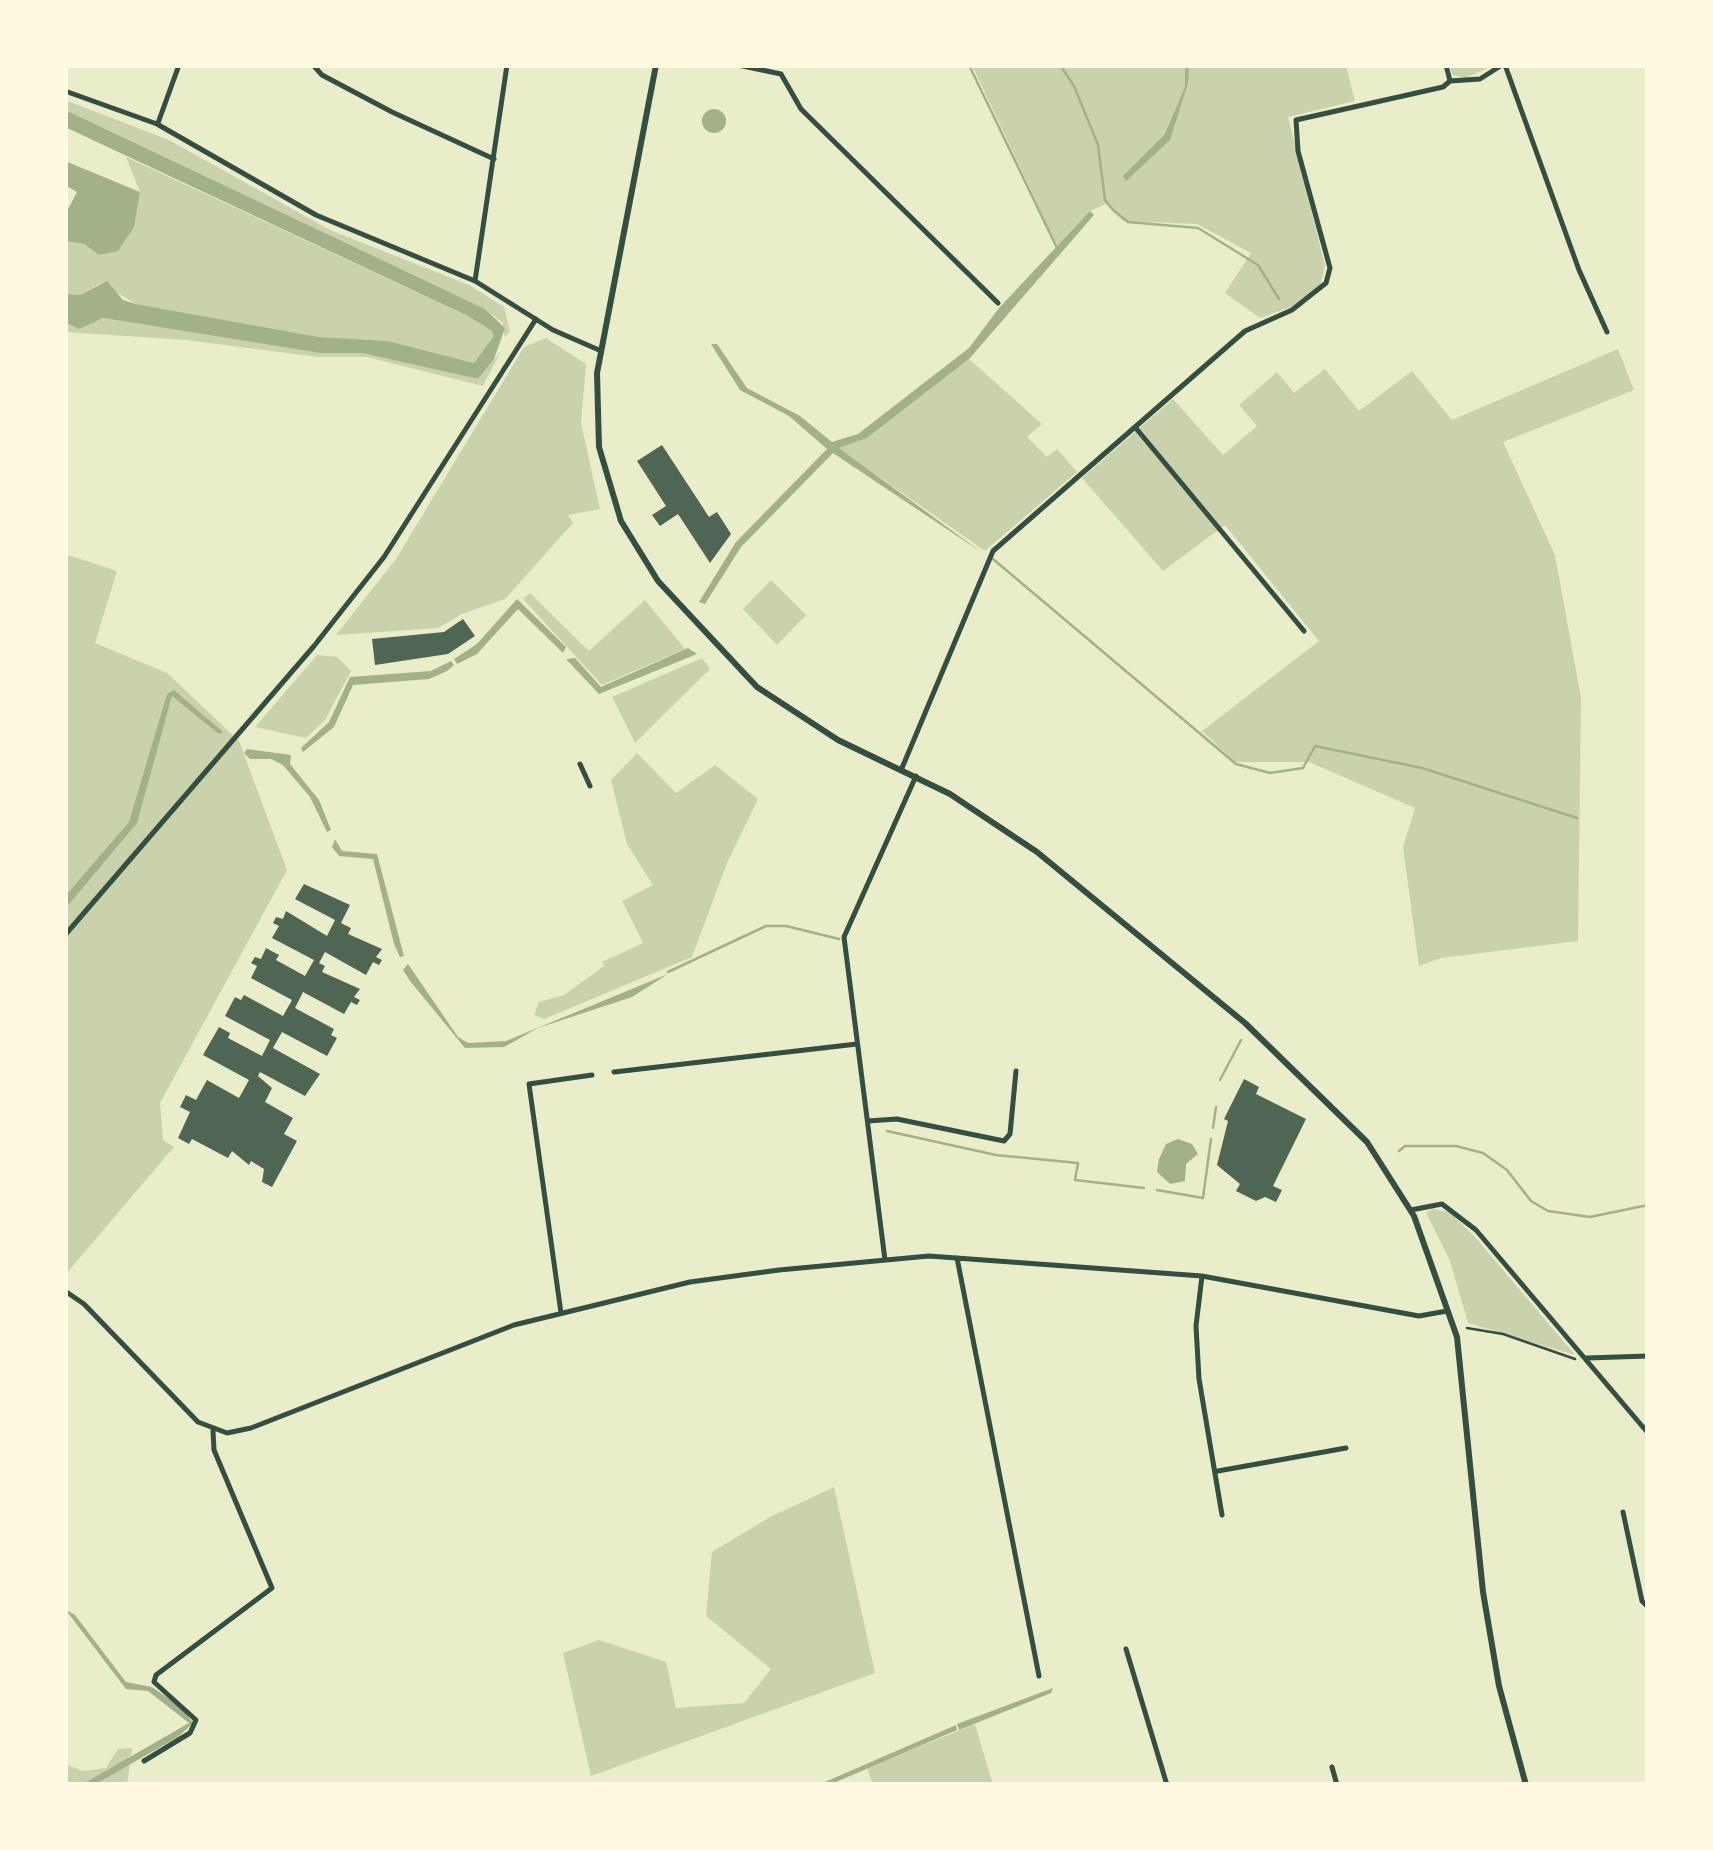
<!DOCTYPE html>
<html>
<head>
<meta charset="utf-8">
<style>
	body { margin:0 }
	#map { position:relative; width:1713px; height:1850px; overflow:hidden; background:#e9edc9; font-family:Rubik,sans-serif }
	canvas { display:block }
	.frame { position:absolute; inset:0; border:68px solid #fefae0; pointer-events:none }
</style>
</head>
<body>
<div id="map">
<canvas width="1713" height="1850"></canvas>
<div class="frame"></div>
</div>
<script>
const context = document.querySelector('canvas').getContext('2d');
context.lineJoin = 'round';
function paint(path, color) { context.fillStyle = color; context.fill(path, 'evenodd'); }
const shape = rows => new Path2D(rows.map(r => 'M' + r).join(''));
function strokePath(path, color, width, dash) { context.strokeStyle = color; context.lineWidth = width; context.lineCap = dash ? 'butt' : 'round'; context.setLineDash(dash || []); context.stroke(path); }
paint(shape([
	[972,65,1346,65,1355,101,1288,117,1325,266,1320,286,1291,307,1260,318,1225,293,1251,253,1197,224,1123,221,1106,204,1090,211,1057,246],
	[1450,65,1495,65,1465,78,1452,75],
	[65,100,169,140,330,230,469,285,504,307,510,332,504,337,503,323,485,309,97,128,65,110],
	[126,157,466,315,492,331,493,337,474,363,388,341,319,337,136,304,101,283,80,295,65,294,65,241,84,244,99,255,134,212,140,192],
	[96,317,320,353,362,353,478,379,501,351,483,386,367,357,318,357,186,340,65,332,65,322],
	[546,338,586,364,581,423,600,509,568,515,573,523,505,599,462,614,438,628,336,635,396,559,524,347],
	[1618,349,1634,390,1503,442,1555,555,1581,698,1578,941,1441,958,1419,966,1403,847,1415,808,1309,762,1235,762,1202,731,1319,641,1225,525,1163,571,1082,478,1173,399,1223,455,1257,426,1239,405,1277,372,1294,393,1325,369,1359,411,1412,371,1452,420],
	[969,359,1042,424,1027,437,1047,457,1057,449,1077,472,985,551,838,448,867,438],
	[65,554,117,571,95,643,167,673,239,741,287,870,160,1103,163,1140,174,1147,65,1275],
	[771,580,806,615,777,645,743,609],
	[530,593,589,651,645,600,685,649,602,685,523,599],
	[317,655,337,657,351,671,325,720,306,738,255,727],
	[702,658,710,669,635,743,612,697],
	[637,753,676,793,715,765,758,799,727,863,692,957,544,1019,534,1015,539,1002,564,995,604,966,602,962,643,943,622,901,653,885,627,844,611,780],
	[1432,1209,1449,1212,1475,1237,1575,1355,1468,1323,1450,1261,1426,1213],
	[834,1487,875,1673,591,1776,563,1653,599,1640,666,1662,676,1708,744,1703,771,1669,706,1616,712,1552,770,1517],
	[975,1724,993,1785,873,1785,867,1768],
	[132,1748,127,1785,65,1785,65,1764,83,1771,106,1768,118,1749]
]), '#cad2ad');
paint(shape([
	[1185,65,1189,65,1188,83,1170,140,1126,181,1123,176,1165,134,1185,87],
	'702 121a12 12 0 1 1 24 0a12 12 0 1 1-24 0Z',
	[65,110,485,309,505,328,494,359,478,379,362,353,320,353,103,318,79,329,65,322,65,294,80,295,107,281,123,300,136,304,319,337,388,341,474,363,493,337,492,331,466,315,65,127],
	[65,161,140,192,134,227,118,251,99,255,84,244,65,241,65,215,77,192,65,185],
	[1090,211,1094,215,969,359,867,438,839,448,984,554,833,453,741,547,705,604,699,602,736,542,827,449,789,416,740,390,711,344,717,344,747,388,800,416,832,442,858,434,969,348,999,308],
	[517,599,566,647,563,653,518,609,477,654,457,664,454,659,477,644],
	[688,648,697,654,599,694,566,659,575,658,601,687],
	[451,661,454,665,447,671,429,679,353,685,334,727,303,752,301,748,329,722,350,677,431,671],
	[174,690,223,732,219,734,172,696,137,823,65,909,67,894,129,822,167,694],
	[247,749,291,755,290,764,319,800,331,830,327,832,310,797,283,765,271,759,250,759,244,753],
	[335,839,342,851,377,854,404,956,400,957,394,944,373,859,339,856,332,847],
	[408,964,458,1037,468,1043,506,1041,668,974,632,997,538,1028,504,1047,465,1048,410,981,403,970],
	[1178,1139,1192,1144,1198,1154,1186,1164,1185,1181,1170,1184,1157,1172,1159,1159,1166,1144],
	[65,1609,75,1615,126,1682,152,1687,182,1708,193,1723,178,1737,94,1785,83,1784,189,1723,148,1691,126,1689],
	[1053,1688,1051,1693,959,1730,957,1724],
	[956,1725,957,1730,829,1785,818,1785]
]), '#a3b18a');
strokePath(shape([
	[969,65,1057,248],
	[1060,65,1074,86,1098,145,1105,200,1113,210,1128,222,1198,228,1258,265,1279,299],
	[993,559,1236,764,1270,773,1303,768,1315,746,1422,768,1577,818],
	[668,972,766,926,786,926,839,939],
	[1220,1080,1241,1040],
	[1213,1128,1216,1107],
	[887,1131,996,1155,1078,1163,1075,1180,1144,1188],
	[1399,1151,1405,1146,1456,1146,1483,1153,1507,1170,1531,1201,1548,1211,1590,1217,1648,1205],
	[1157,1190,1203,1198,1211,1139]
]), '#a3b18a', 2.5);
paint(shape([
	[662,445,709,517,717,512,731,534,710,563,678,514,660,526,652,515,666,506,637,461],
	[463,619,475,636,448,654,375,665,372,639,444,632],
	[304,884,350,905,341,923,351,928,348,934,382,949,376,957,382,960,379,965,373,962,366,975,325,952,319,963,325,966,322,972,360,989,354,997,360,1000,357,1005,351,1002,344,1014,303,992,295,1008,334,1029,331,1035,337,1038,327,1056,282,1032,273,1048,320,1074,305,1096,260,1072,258,1076,272,1088,265,1102,293,1118,284,1134,297,1141,272,1187,262,1182,264,1169,251,1161,249,1165,232,1151,228,1158,192,1139,189,1144,178,1138,190,1112,180,1107,186,1095,196,1100,207,1080,239,1098,249,1080,203,1055,219,1027,230,1033,228,1038,262,1056,270,1040,225,1016,235,997,241,1000,244,995,283,1016,292,1000,251,978,257,966,251,963,255,957,261,959,266,948,279,955,276,960,305,976,314,960,272,938,279,926,273,923,276,917,283,919,286,911,327,936,335,920,295,899],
	[1244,1079,1259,1087,1256,1094,1306,1119,1273,1186,1282,1190,1276,1202,1265,1197,1256,1201,1236,1191,1240,1184,1217,1165,1228,1121,1224,1119]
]), '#4f6655');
strokePath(shape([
	[1467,1328,1503,1334,1575,1359]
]), '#344e41', 2.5);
strokePath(shape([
	[313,65,322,75,392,112,494,159],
	[738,65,781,74,801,109,998,303],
	[1446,65,1450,81],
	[1505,65,1579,270,1607,332],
	[1450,81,1480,79,1502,65],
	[65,91,157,124,316,215,475,281,553,330,599,350],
	[158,123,179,65],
	[475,281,507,65],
	[1135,427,1304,631],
	[580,764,590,786],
	[902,768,993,551,1245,331,1292,310,1326,283,1330,268,1298,151,1296,120,1443,87,1450,81],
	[65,935,314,646,384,557,536,319],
	[614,1072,857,1044],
	[868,1121,897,1119,1004,1141,1010,1134,1016,1071],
	[1411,1210,1442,1204,1476,1230,1648,1433],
	[957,1258,1039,1676],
	[885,1260,844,937,916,776],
	[1202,1276,1196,1326,1199,1379,1222,1515],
	[65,1291,84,1304,198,1422,227,1433,251,1428,514,1325,690,1282,779,1270,929,1256,1202,1276,1419,1316,1447,1311],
	[561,1313,529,1084,592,1075],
	[1587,1358,1648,1356],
	[1218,1471,1346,1448],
	[1623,1512,1642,1601,1648,1607],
	[1126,1649,1167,1785],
	[144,1761,190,1733,196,1720,154,1682,156,1675,272,1588,214,1450,213,1431],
	[1332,1767,1337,1785]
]), '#344e41', 5);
strokePath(shape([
	[656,65,597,373,599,447,621,521,658,581,757,687,838,740,950,794,1037,852,1245,1023,1367,1142,1414,1216,1457,1337,1483,1592,1499,1686,1526,1785]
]), '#344e41', 6);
</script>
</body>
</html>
